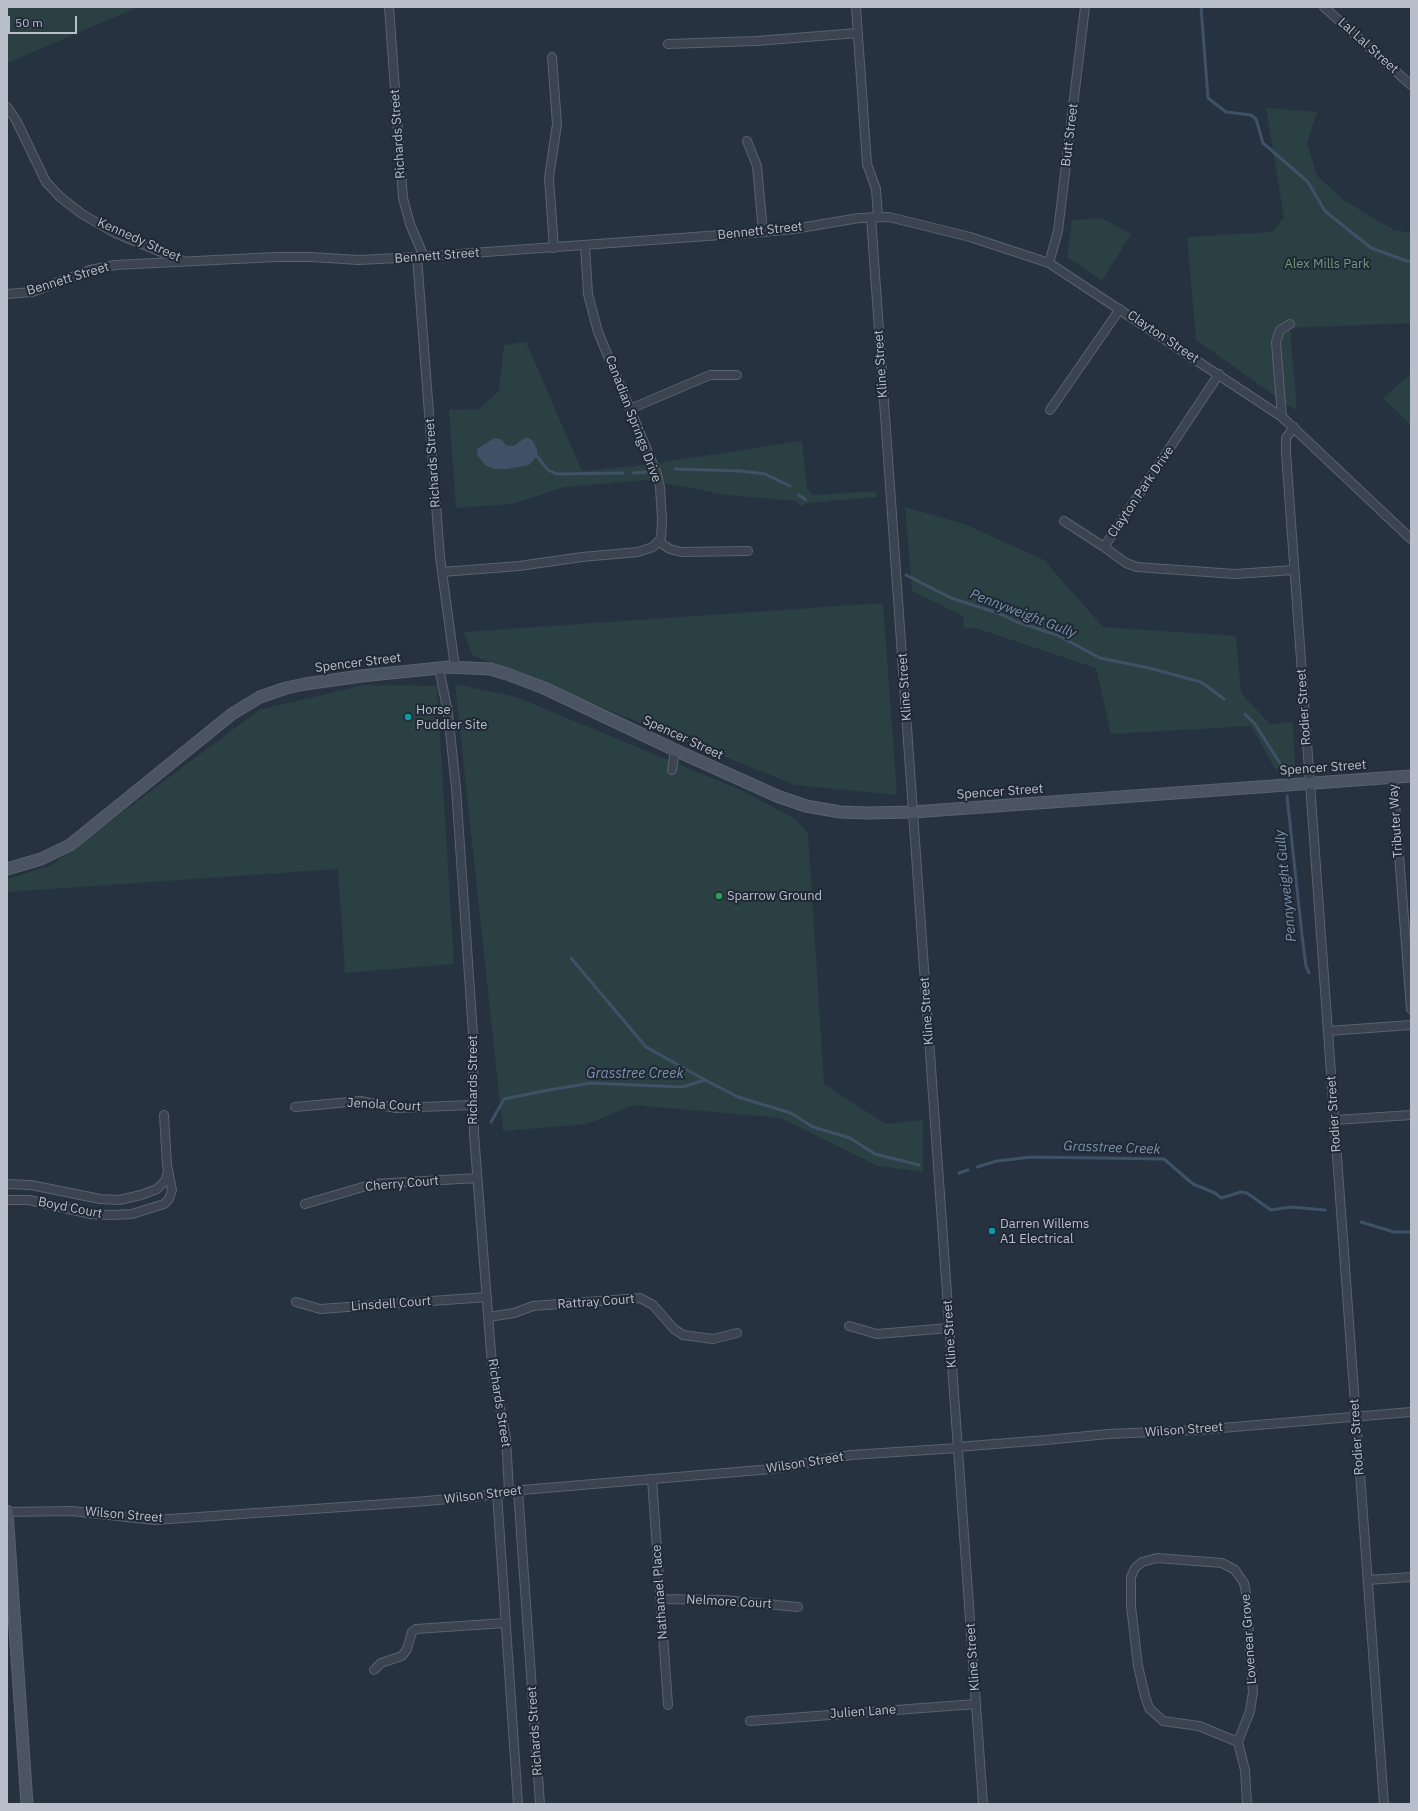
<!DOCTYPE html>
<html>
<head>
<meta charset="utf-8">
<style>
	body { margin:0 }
	#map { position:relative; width:1418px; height:1811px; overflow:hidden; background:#273240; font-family:"IBM Plex Sans",sans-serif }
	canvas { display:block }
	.frame { position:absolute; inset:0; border:8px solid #b8bfca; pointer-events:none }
	.scale { position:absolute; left:8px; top:16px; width:69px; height:18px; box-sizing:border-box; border:2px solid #b8bfca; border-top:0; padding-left:5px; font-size:12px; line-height:14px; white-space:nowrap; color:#b8bfca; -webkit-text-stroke:3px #202935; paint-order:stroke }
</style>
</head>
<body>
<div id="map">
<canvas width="1418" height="1811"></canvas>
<div class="frame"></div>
<div class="scale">50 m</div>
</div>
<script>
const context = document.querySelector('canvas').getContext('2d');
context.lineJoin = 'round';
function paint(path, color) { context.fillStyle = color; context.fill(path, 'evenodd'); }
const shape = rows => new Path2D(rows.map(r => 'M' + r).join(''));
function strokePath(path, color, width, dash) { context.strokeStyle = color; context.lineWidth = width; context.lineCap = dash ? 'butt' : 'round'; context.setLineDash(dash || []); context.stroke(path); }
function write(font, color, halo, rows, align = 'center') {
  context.font = font + ' "IBM Plex Sans",sans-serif'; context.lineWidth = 4; context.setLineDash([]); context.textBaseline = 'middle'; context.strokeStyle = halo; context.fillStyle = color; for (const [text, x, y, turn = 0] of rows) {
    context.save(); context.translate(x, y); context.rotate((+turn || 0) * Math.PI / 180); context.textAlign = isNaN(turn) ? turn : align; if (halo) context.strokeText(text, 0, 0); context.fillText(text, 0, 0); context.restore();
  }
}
paint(shape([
	[7,7,138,7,7,63],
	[1266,108,1317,112,1307,143,1317,176,1345,201,1394,230,1411,233,1411,323,1290,328,1297,411,1196,340,1187,237,1272,232,1284,217],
	[1102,218,1131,234,1102,281,1067,257,1072,220],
	[526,342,582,471,637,466,802,441,807,489,813,495,876,491,877,497,807,503,801,506,795,501,727,495,647,480,565,487,512,504,456,508,449,410,479,409,499,391,504,345],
	[1411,374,1411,425,1383,398],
	[905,507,964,524,1044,560,1103,627,1236,636,1241,693,1270,724,1293,722,1295,768,1275,769,1251,726,1111,734,1096,668,976,628,964,629,963,616,912,591],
	[883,603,897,795,795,785,472,655,464,632],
	[455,684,516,697,741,790,795,819,808,833,824,1084,886,1124,923,1120,923,1172,878,1166,781,1118,634,1105,587,1124,503,1131],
	[364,685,437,686,454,964,345,973,338,869,7,892,7,879,52,865,259,710]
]), '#2a4042');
paint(shape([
	[526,437,532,440,537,449,537,456,529,465,507,469,495,469,485,465,478,456,477,449,494,438,501,439,506,445,514,446]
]), '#3f5167');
strokePath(shape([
	[1201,7,1208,98,1226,112,1251,115,1256,119,1263,143,1308,182,1325,211,1371,248,1407,261,1411,261],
	[537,456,548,470,557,474,623,473],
	[675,469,741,471,765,474,790,486],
	[633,473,646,472],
	[799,495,806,500],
	[906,575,951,598,998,613,1017,622,1057,635,1100,658,1149,668,1201,682,1224,699],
	[1245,714,1255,724,1286,773],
	[1287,796,1302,935,1306,966,1309,973],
	[571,958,646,1047,705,1080],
	[491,1122,504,1099,549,1090,591,1083,682,1087,705,1080,738,1097,791,1113,813,1127,850,1138,875,1154,919,1165],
	[977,1167,997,1161,1032,1157,1164,1159,1193,1184,1215,1193,1221,1198,1241,1192,1247,1193,1271,1210,1291,1207,1325,1210],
	[959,1173,968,1170],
	[1361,1222,1394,1232,1411,1232]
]), '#3f5167', 3);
const street = shape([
	[389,7,403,198,410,224,424,257],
	[856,7,867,164,876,189,878,217],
	[1324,7,1411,85],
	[668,44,756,41,858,33],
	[552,57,557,124,549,178,554,248],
	[7,107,16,120,46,182,60,197,82,214,115,233,181,260],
	[747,141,757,166,763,232],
	[871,217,983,1804],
	[417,257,440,557,455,667],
	[1049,263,1058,231,1085,7],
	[7,294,32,292,90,270,115,265,276,257,311,257,359,260,417,257,763,232,794,229,859,218,889,217,970,237,1049,263,1282,417,1411,539],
	[1219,374,1104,547,1126,563,1137,567,1235,574,1294,570],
	[630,409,710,375,737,375],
	[1050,410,1120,309],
	[1282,417,1276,342,1280,330,1290,324],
	[1294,427,1286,438,1286,453,1384,1804],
	[1064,521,1104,547],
	[659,542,670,549,681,552,748,551],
	[442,572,519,566,582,557,638,552,653,547,661,538,662,520,660,487,657,474,598,332,588,294,585,246],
	[439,668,448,713,456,788,473,1034,474,1134,491,1353,494,1378,506,1438,509,1491],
	[672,770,675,750],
	[1393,777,1411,1009],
	[1328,1031,1411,1025],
	[295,1107,360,1101,396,1108,472,1105],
	[1335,1120,1411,1115],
	[7,1184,31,1185,100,1199,119,1200,141,1195,157,1189,165,1181,168,1172],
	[7,1200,29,1200,91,1214,111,1215,132,1214,164,1204,169,1199,172,1190,167,1165,164,1115],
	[305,1204,373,1184,477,1178],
	[296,1302,320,1309,487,1297],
	[489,1317,514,1313,533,1306,640,1298,653,1305,674,1329,683,1335,713,1339,737,1333],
	[849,1326,877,1334,949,1328],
	[957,1447,1046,1440,1108,1434,1198,1430,1411,1412],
	[652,1479,668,1705],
	[518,1490,540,1804],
	[497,1493,518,1804],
	[7,1512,72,1511,155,1520,227,1515,414,1502,474,1497,522,1490,772,1469,851,1455,958,1448],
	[1368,1580,1411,1577],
	[661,1599,724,1600,798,1607],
	[374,1670,381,1663,402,1656,407,1649,412,1632,416,1629,505,1623],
	[750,1721,976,1704],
	[1238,1742,1199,1726,1163,1721,1149,1708,1145,1696,1138,1666,1131,1606,1131,1577,1135,1568,1142,1562,1157,1558,1222,1563,1235,1570,1244,1583,1246,1593,1253,1692,1250,1711,1238,1742,1245,1770,1247,1804]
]);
const secondary = shape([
	[7,869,41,859,70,845,232,714,260,697,286,688,305,684,361,676,449,667,490,669,507,674,544,688,675,750,777,796,806,806,840,812,868,813,913,812,1411,776],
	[7,1511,27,1804]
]);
strokePath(street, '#59626d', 10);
strokePath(secondary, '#59626d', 13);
strokePath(street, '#3b4450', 8);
strokePath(secondary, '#4a5462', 11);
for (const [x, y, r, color] of [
	[408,717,4,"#0f9aa8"],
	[719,896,4,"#2e9e5b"],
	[992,1231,4,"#0f9aa8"]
]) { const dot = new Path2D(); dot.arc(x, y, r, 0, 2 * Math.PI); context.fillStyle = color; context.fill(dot); strokePath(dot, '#202935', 1.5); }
write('13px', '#b8bfca', '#202935', [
	["Lal Lal Street",1368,46,42],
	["Richards Street",398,134,-94],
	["Butt Street",1070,135,-83],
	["Bennett Street",760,231,-6],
	["Kennedy Street",139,240,24],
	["Bennett Street",437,256,-4],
	["Bennett Street",68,279,-17],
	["Clayton Street",1163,337,34],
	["Kline Street",881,364,-94],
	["Canadian Springs Drive",633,419,69],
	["Richards Street",433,463,-94],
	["Clayton Park Drive",1141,492,-56],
	["Spencer Street",358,663,-7],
	["Kline Street",905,687,-94],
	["Rodier Street",1304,707,-94],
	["Spencer Street",683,738,25],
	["Spencer Street",1323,768,-4],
	["Spencer Street",1000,792,-4],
	["Tributer Way",1396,821,-94],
	["Kline Street",927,1011,-94],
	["Richards Street",473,1080,-90],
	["Jenola Court",384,1105,3],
	["Rodier Street",1334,1114,-94],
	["Cherry Court",402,1184,-5],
	["Boyd Court",70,1208,11],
	["Rattray Court",596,1302,-4],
	["Linsdell Court",391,1304,-4],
	["Kline Street",950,1334,-94],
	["Richards Street",499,1403,81],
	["Wilson Street",1184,1430,-4],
	["Rodier Street",1357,1437,-94],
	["Wilson Street",805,1463,-9],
	["Wilson Street",483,1495,-7],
	["Wilson Street",124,1515,5],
	["Nathanael Place",660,1592,-94],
	["Nelmore Court",729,1602,3],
	["Lovenear Grove",1249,1639,-94],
	["Kline Street",973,1657,-94],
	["Julien Lane",863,1712,-4],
	["Richards Street",535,1731,-94]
]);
write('13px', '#719979', '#202935', [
	["Alex Mills Park",1327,264]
]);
write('13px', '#b8bfca', '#202935', [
	["Horse",416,710],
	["Puddler Site",416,725],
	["Sparrow Ground",727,896],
	["Darren Willems",1000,1224],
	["A1 Electrical",1000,1239]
], 'left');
write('italic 14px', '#7b91aa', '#202935', [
	["Pennyweight Gully",1023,614,21],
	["Pennyweight Gully",1286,886,-96],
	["Grasstree Creek",635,1074],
	["Grasstree Creek",1112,1148,2]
]);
</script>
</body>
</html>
